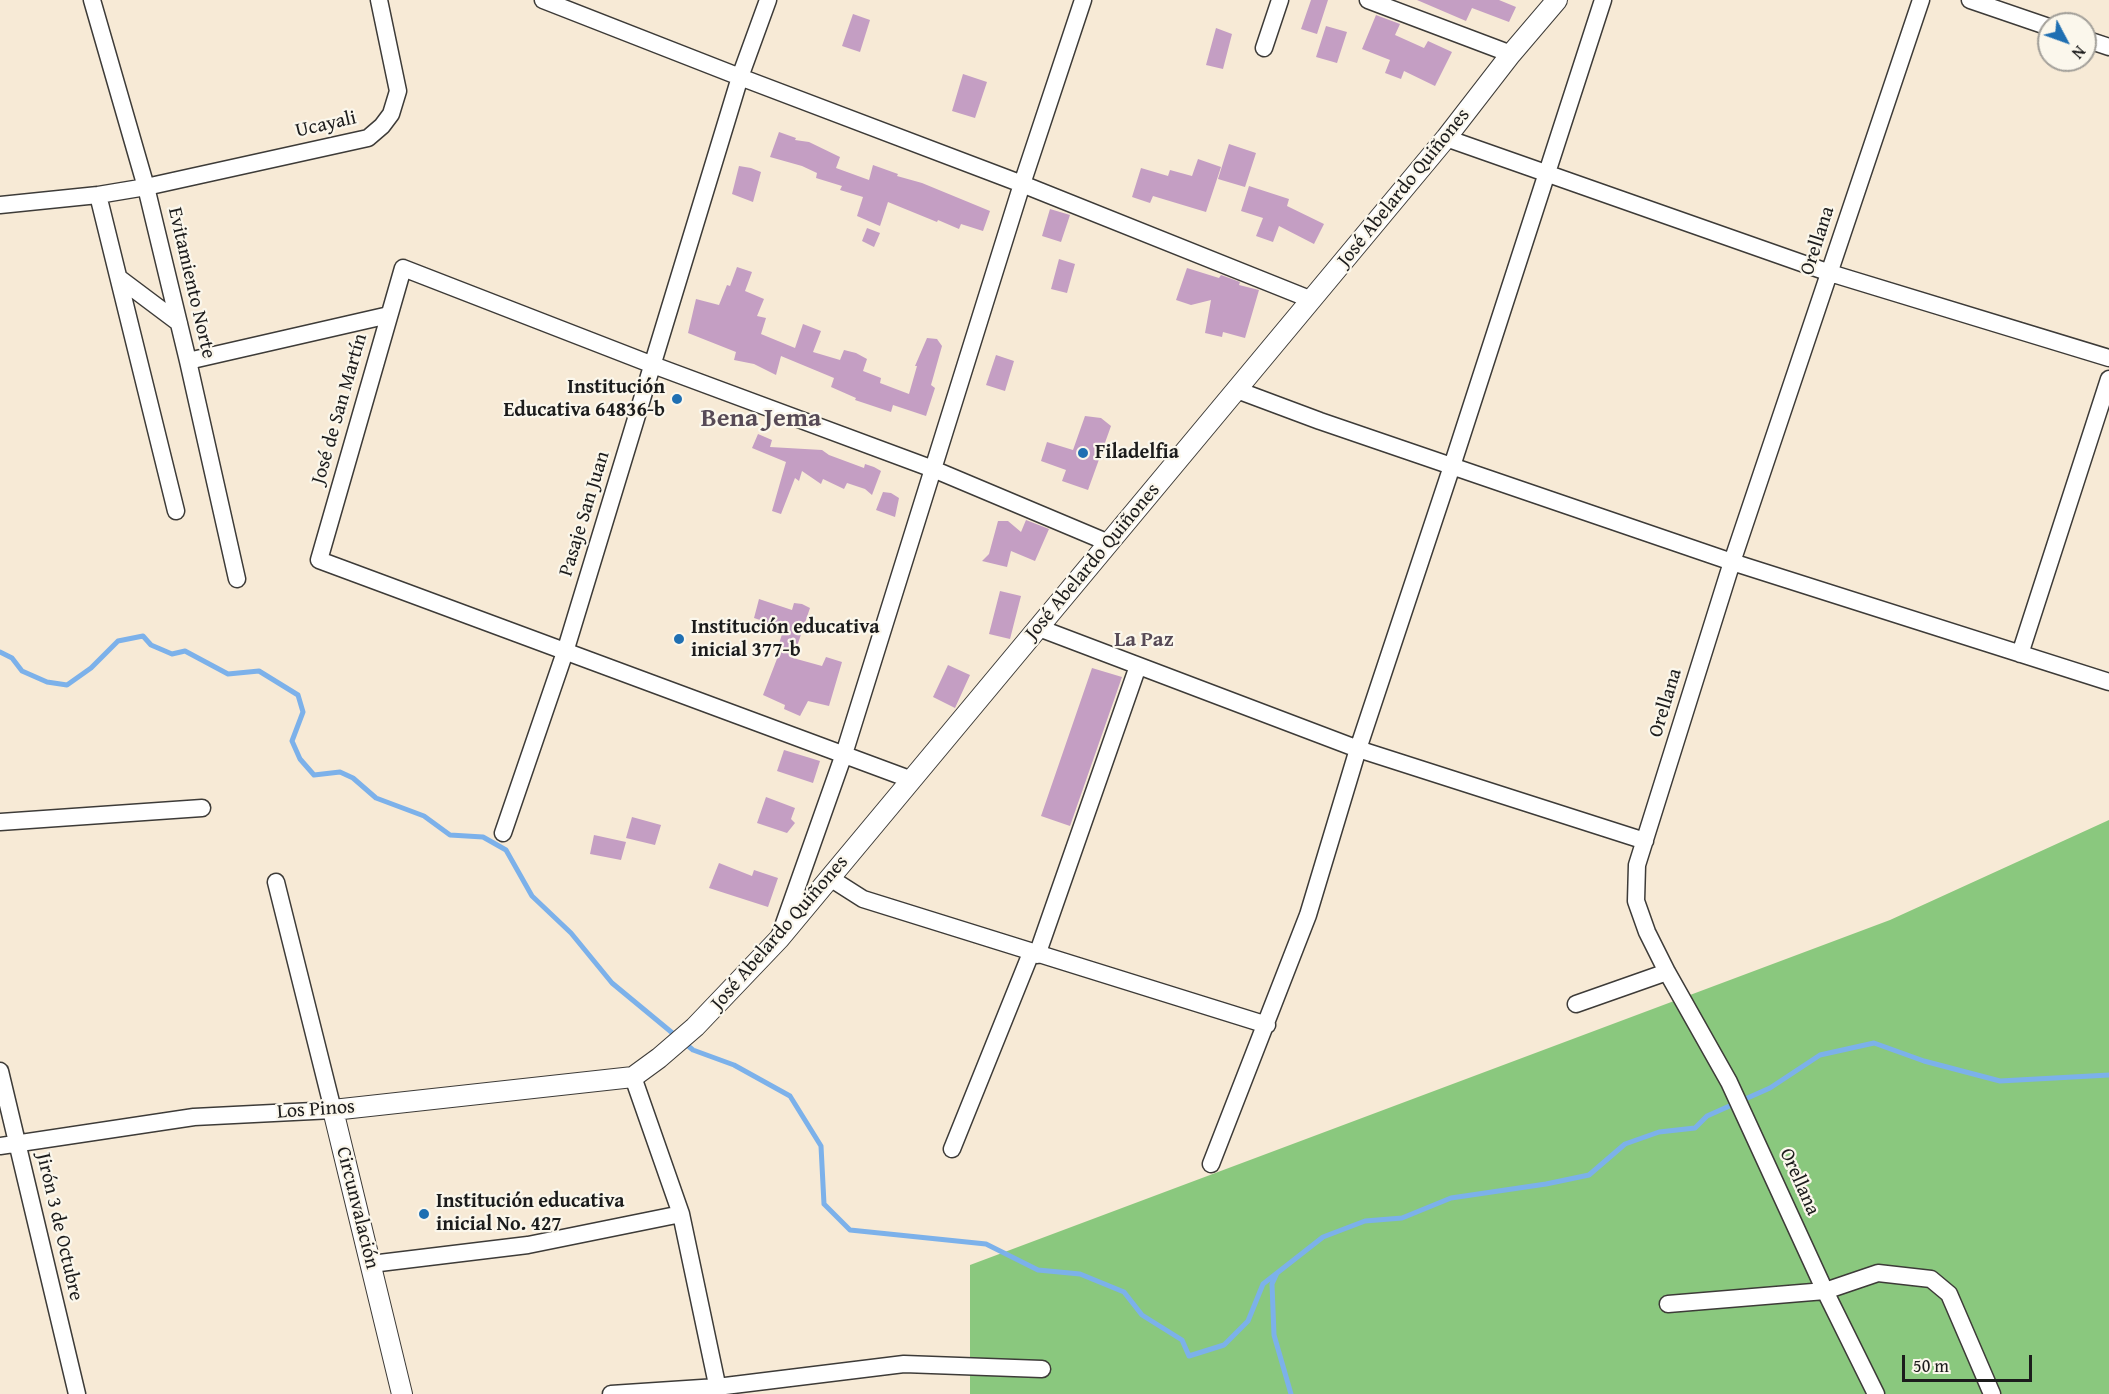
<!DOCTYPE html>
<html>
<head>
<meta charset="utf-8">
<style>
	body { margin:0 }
	#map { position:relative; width:2109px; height:1394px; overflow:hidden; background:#f7ead6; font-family:"Gentium Book Plus",serif }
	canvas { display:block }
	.north { position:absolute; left:2037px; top:12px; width:60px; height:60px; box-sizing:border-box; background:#fbf7ec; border:2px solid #a29f99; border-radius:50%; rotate:131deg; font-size:16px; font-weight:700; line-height:24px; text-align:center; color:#1c1c1c }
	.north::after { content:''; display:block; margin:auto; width:21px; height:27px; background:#1f6fb2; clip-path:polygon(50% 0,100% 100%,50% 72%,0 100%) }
	.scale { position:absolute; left:1902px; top:1355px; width:130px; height:27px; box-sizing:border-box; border:3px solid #1c1c1c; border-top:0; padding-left:8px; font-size:18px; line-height:21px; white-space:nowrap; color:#1c1c1c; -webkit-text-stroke:4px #fbf7ec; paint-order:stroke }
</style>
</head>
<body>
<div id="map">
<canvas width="2109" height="1394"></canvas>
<div class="north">N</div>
<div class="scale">50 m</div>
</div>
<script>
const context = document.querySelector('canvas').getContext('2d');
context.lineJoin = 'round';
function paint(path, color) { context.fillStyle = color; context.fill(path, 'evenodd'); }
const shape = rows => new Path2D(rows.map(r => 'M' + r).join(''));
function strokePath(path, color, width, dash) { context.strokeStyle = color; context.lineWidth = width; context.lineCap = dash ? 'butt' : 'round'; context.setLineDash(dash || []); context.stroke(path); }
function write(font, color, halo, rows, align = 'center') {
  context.font = font + ' "Gentium Book Plus",serif'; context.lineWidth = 4.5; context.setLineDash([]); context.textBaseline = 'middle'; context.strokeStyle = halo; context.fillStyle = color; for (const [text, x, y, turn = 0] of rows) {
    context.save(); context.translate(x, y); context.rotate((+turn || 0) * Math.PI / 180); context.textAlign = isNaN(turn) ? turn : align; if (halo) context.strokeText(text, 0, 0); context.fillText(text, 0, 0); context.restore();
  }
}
paint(shape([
	[2109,820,2109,1394,970,1394,970,1265,1890,920]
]), '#8ac87e');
strokePath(shape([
	[0,652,12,658,22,671,47,682,67,685,91,668,118,641,143,636,151,645,172,654,185,651,228,674,259,671,298,695,303,712,292,741,300,759,314,775,340,772,353,778,376,798,424,816,450,835,483,837,506,850,532,896,571,933,612,983,693,1050,734,1065,790,1096,821,1146,824,1204,850,1230,986,1244,1038,1270,1080,1274,1124,1292,1142,1315,1182,1340,1189,1356,1224,1345,1248,1321,1263,1284,1323,1237,1365,1221,1402,1218,1451,1198,1546,1184,1589,1175,1625,1144,1659,1132,1695,1128,1707,1116,1770,1088,1820,1055,1874,1043,1924,1061,2000,1081,2109,1075],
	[1277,1273,1272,1284,1274,1335,1291,1394]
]), '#7cb1ea', 5);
paint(shape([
	[1311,0,1328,0,1317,34,1301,29],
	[1417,0,1499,0,1516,7,1509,22,1472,8,1466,21],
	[853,14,870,20,860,52,842,46],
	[1376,15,1400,24,1395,35,1424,48,1428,41,1452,52,1435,86,1404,71,1401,79,1385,73,1390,60,1362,49],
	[1326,26,1347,32,1337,63,1316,57],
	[1216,28,1232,34,1223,69,1206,65],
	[963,74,987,82,975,118,952,111],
	[779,132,796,138,795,140,809,142,840,157,836,168,869,180,873,165,898,174,897,176,922,183,990,211,983,231,961,224,959,229,938,220,937,222,888,202,880,226,857,216,863,197,840,190,842,186,816,178,817,173,802,166,770,157],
	[1229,144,1256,153,1245,187,1218,179],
	[1198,159,1221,167,1206,212,1153,196,1150,203,1132,197,1141,168,1168,176,1170,170,1192,176],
	[739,166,751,168,761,172,753,202,732,194],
	[1249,186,1289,199,1287,206,1324,224,1314,244,1279,226,1273,242,1256,236,1263,218,1241,211],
	[1050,209,1070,215,1061,242,1042,236],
	[867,228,880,233,874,247,862,241],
	[1059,259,1075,264,1067,293,1051,289],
	[737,267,752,272,745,291,764,299,757,316,766,318,761,334,795,348,803,324,821,331,813,352,840,360,844,350,856,353,867,359,863,371,881,378,880,383,909,394,917,366,915,366,927,338,937,339,942,346,931,385,935,388,926,416,893,405,891,412,855,400,856,398,831,387,834,378,781,356,776,375,754,364,734,360,736,352,688,333,696,299,719,305,727,285,730,286],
	[1187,268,1219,278,1221,275,1240,282,1239,285,1259,290,1245,338,1223,332,1222,337,1205,333,1211,300,1191,305,1176,300],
	[996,355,1014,361,1005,391,986,385],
	[1085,416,1101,418,1111,426,1088,490,1062,481,1066,470,1041,461,1047,442,1073,450],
	[758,434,772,440,770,447,822,450,829,455,864,468,865,464,874,467,881,471,872,495,865,489,847,483,844,489,823,479,821,484,802,471,799,481,795,478,781,514,772,511,786,462,752,448],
	[883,492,891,493,899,498,895,517,876,510],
	[1026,520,1049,529,1035,561,1011,551,1007,567,982,561,989,554,998,521,1008,521,1021,532],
	[1000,591,1021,596,1010,639,989,634],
	[759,599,792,610,794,603,802,604,810,608,793,658,822,666,826,657,842,662,829,706,808,701,800,716,784,709,785,705,763,695,780,651,777,650,784,628,754,618],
	[948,665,970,675,955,708,933,697],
	[1092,668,1122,677,1070,826,1041,816],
	[784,750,820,761,813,783,777,771],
	[766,797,795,808,791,819,795,823,787,833,757,823],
	[632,817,661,825,655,845,626,838],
	[594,835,626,842,621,860,590,854],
	[719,863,752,876,754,870,778,878,768,907,709,888]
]), '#c49ec3');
const minor = shape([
	[92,0,146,187,188,361,237,579],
	[543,0,740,77,1022,184,1312,300],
	[1368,0,1511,54],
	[1970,0,2049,27],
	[2085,39,2109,47],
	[1264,48,1280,0],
	[1446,138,1830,273,2109,358],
	[98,195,176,511],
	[0,205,98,195,146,187,368,138,382,126,391,114,398,91,379,0],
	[119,278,179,323],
	[188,361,389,315],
	[1237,390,1320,421,1732,562,2109,682],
	[1039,628,1358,749,1645,841],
	[2020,654,2109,379],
	[912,780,319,560,403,268,653,365,933,469,1109,543],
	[0,822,202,808],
	[503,833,565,652,740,77,768,0],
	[830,878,863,899,1267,1025],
	[780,935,844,754,1022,184,1083,0],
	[1037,955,1138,666],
	[1576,1004,1667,972],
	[0,1071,77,1394],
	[633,1077,681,1214,719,1394],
	[0,1146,194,1117,333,1110,276,882],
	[952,1149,1031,953],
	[1211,1164,1308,915,1358,749,1452,466,1603,0],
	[371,1264,528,1245,681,1214],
	[1668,1304,1825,1291,1878,1273,1931,1279,1949,1294,1992,1394],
	[611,1394,717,1387,904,1364,1042,1369],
	[1876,1394,1825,1291,1729,1082,1667,972,1647,932,1636,901,1637,865,1732,562,1921,0]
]);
const tertiary = shape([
	[402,1394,333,1110,633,1077,659,1058,695,1027,779,939,1446,138,1511,54,1557,0]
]);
strokePath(minor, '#3d3b38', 19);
strokePath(tertiary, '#3d3b38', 22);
strokePath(minor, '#fff', 16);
strokePath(tertiary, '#fff', 20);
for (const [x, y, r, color] of [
	[677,399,6,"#1f6fb2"],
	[1083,453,6,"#1f6fb2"],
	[679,639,6,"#1f6fb2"],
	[424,1214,6,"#1f6fb2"]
]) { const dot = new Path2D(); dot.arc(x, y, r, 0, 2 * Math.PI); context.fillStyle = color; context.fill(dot); strokePath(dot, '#fbf7ec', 2); }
write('20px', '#1c1c1c', '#fbf7ec', [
	["Ucayali",326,125,-13],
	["José Abelardo Quiñones",1404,188,-51],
	["Orellana",1818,241,-72],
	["Evitamiento Norte",191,283,77],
	["José de San Martín",340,409,-74],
	["Pasaje San Juan",585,514,-73],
	["José Abelardo Quiñones",1093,562,-50],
	["Orellana",1666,703,-73],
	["José Abelardo Quiñones",780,933,-49],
	["Los Pinos",316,1110,-4],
	["Orellana",1799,1182,66],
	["Circunvalación",357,1208,76],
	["Jirón 3 de Octubre",59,1227,77]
]);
write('bold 20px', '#1c1c1c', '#fbf7ec', [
	["Institución",665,388,"right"],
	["Educativa 64836-b",665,411,"right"],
	["Filadelfia",1095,453],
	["Institución educativa",691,628],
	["inicial 377-b",691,651],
	["Institución educativa",436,1202],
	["inicial No. 427",436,1225]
], 'left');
write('bold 21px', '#574a56', '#fbf7ec', [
	["La Paz",1144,641]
]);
write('bold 26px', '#574a56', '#fbf7ec', [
	["Bena Jema",761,419]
]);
</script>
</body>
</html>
